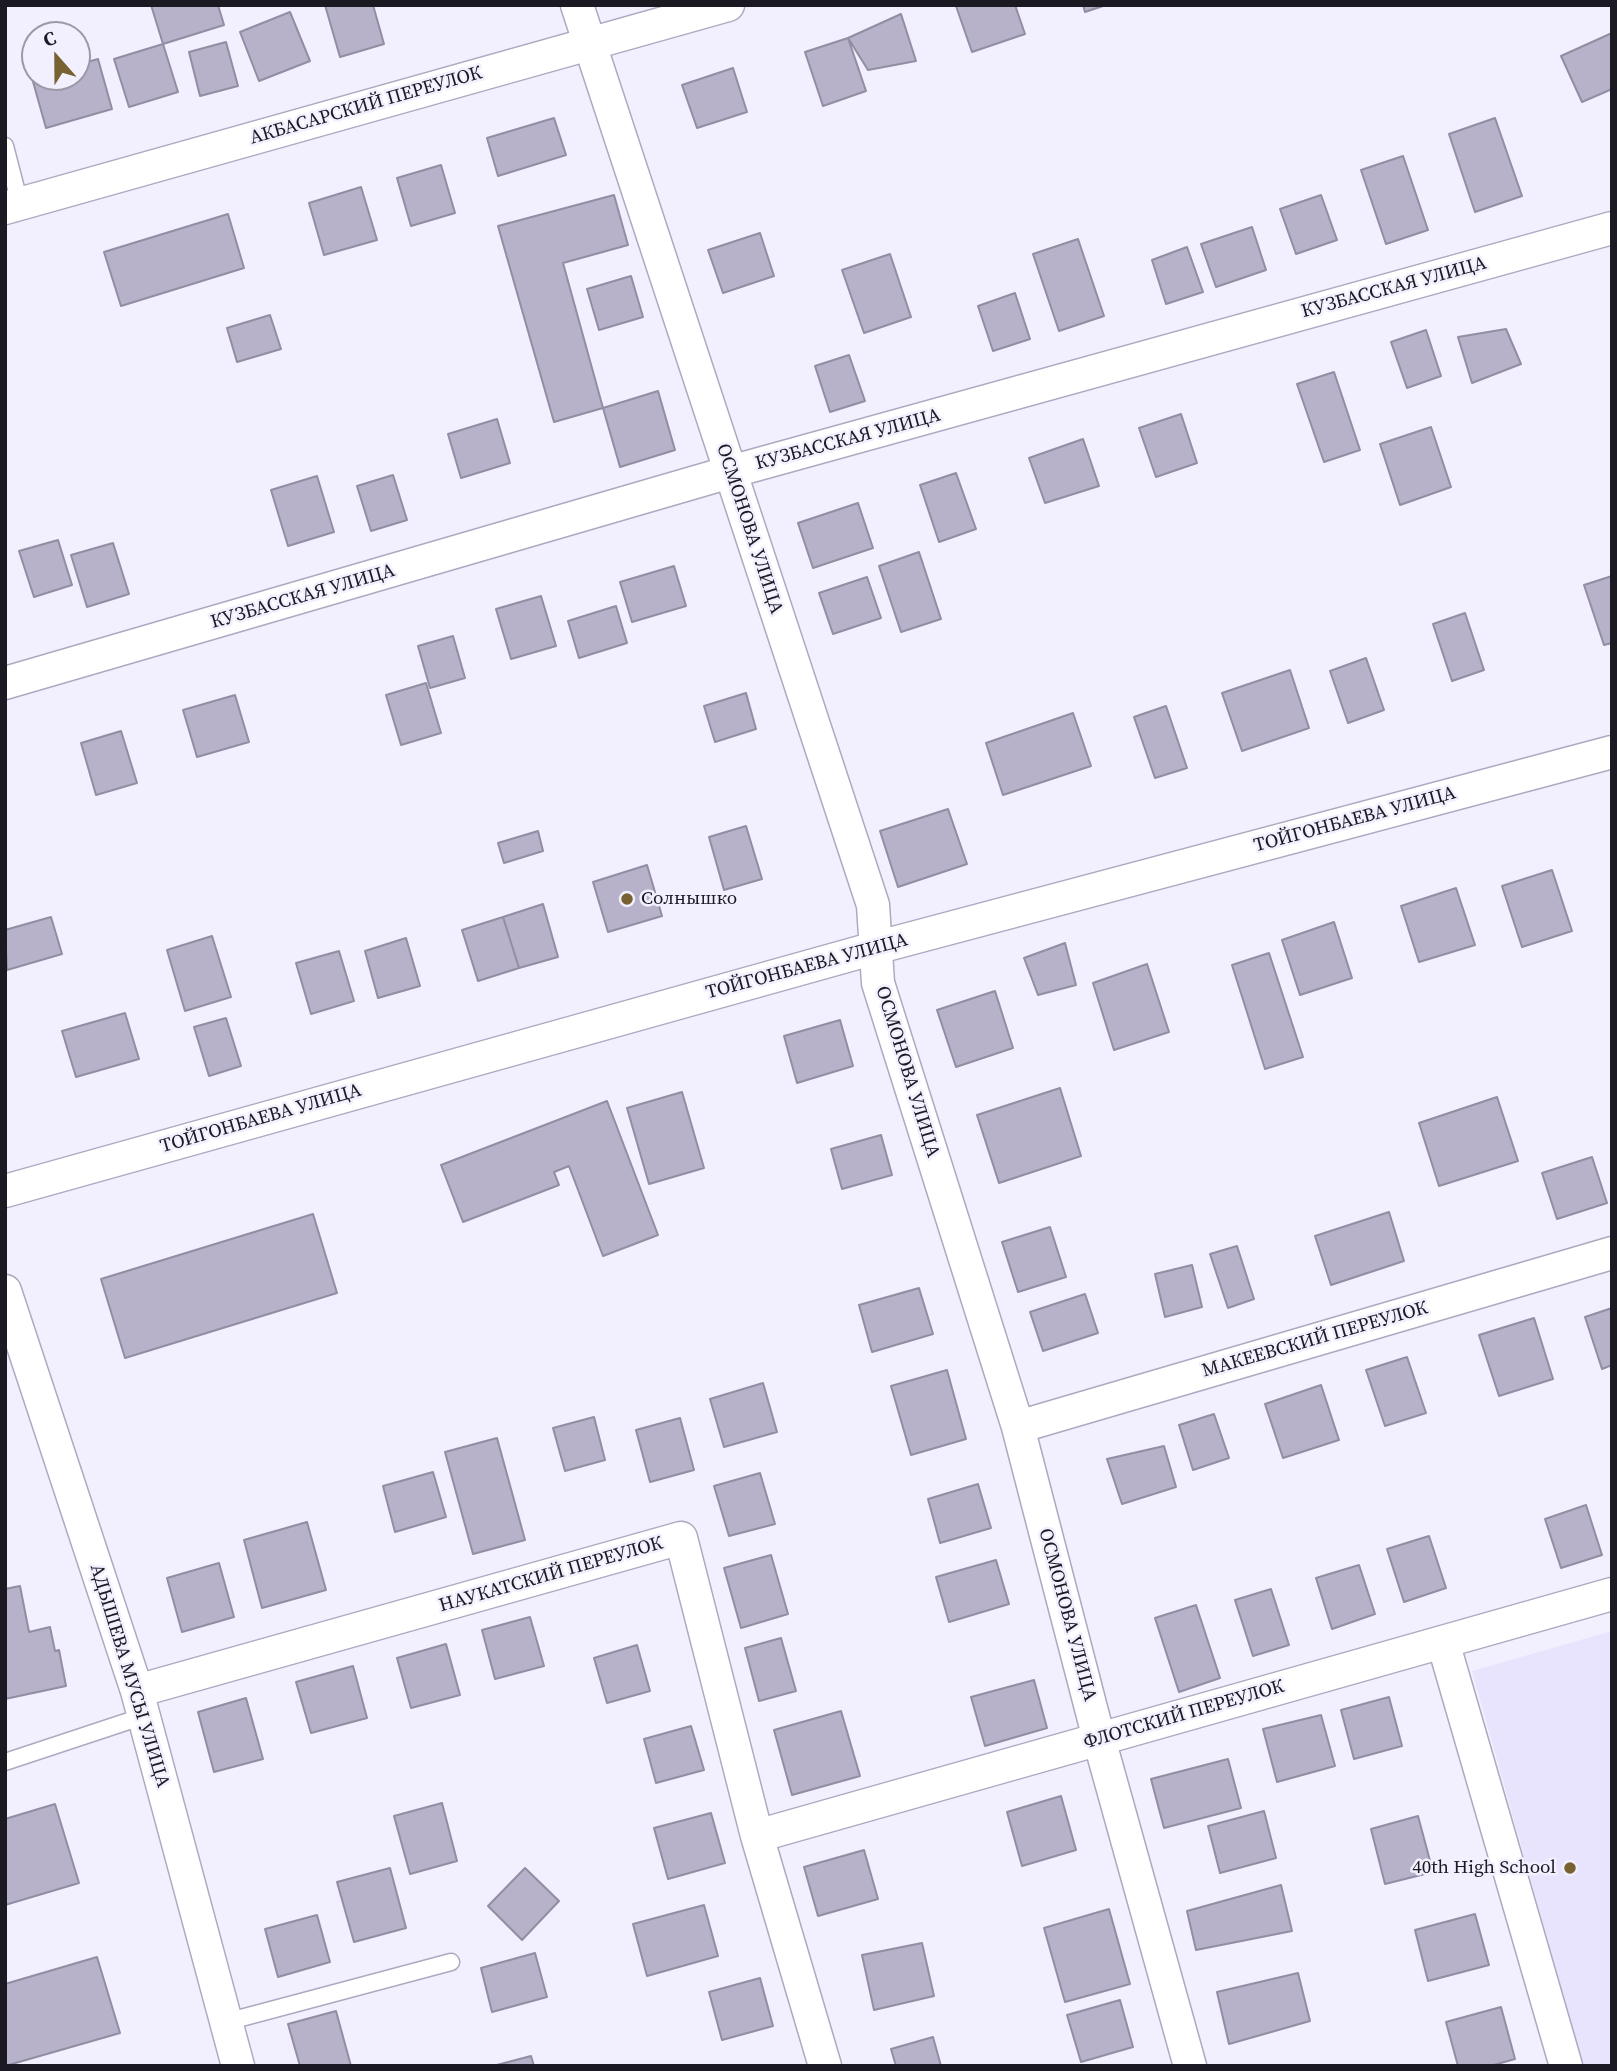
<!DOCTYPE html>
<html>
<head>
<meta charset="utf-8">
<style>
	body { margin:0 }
	#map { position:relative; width:1617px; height:2071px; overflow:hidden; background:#f2effe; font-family:"Source Serif 4",serif }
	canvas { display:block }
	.frame { position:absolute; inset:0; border:7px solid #1b1922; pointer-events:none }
	.north { position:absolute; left:21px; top:21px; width:70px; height:70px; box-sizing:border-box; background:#f2effe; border:2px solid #9c99a6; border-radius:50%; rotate:339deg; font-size:19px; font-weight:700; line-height:28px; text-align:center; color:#1b1922 }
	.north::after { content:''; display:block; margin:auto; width:24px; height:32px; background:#786232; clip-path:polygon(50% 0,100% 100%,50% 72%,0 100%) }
</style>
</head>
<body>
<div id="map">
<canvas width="1617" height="2071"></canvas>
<div class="frame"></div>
<div class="north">С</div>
</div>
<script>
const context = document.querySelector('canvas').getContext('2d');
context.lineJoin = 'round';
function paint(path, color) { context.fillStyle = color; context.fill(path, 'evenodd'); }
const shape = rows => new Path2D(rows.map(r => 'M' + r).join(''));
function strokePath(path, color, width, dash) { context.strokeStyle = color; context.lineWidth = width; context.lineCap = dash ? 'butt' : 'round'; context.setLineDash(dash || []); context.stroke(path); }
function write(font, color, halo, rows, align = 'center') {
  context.font = font + ' "Source Serif 4",serif'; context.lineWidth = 5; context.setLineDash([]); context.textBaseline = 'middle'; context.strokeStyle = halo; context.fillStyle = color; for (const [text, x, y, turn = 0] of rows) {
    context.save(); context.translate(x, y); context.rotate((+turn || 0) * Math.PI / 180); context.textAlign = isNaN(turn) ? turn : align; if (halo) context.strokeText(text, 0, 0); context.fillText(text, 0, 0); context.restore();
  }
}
paint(shape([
	[1612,1631,1612,2066,1583,2066,1472,1671]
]), '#e9e4fd');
const building = shape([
	[151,5,218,5,224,25,163,44,151,5],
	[325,5,373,5,384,44,340,57,325,5],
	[958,5,1015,5,1025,34,972,52,956,6,958,5],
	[1083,5,1106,5,1085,12,1083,5],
	[290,12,310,61,259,81,240,32,290,12],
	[901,14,916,61,868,70,848,38,901,14],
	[1612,33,1612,89,1582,102,1561,56,1612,33],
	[848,38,866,91,823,106,805,52,848,38],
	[226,42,238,86,200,96,189,52,226,42],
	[163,44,178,92,129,107,114,59,163,44],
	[98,59,112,109,46,128,32,78,77,77,77,65,98,59],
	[733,68,747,112,697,128,682,85,733,68],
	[554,118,566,155,498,176,487,138,554,118],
	[1495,118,1522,196,1475,212,1449,134,1495,118],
	[1403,156,1428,230,1386,244,1361,170,1403,156],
	[441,165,455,213,411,226,397,178,441,165],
	[361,187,377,240,324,255,309,203,361,187],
	[614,195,628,245,563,263,603,408,554,422,498,226,614,195],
	[1321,195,1337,240,1296,254,1280,209,1321,195],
	[228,214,244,268,121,306,104,252,228,214],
	[1252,227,1266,270,1216,287,1201,244,1252,227],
	[760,233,774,276,723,293,708,250,760,233],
	[1078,239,1104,316,1059,331,1033,254,1078,239],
	[1187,247,1203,292,1166,304,1152,260,1187,247],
	[890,254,911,317,864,333,842,270,890,254],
	[631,276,643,317,599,330,587,289,631,276],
	[1015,293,1030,339,993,351,978,306,1015,293],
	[270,315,281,349,237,362,227,328,270,315],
	[1506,329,1521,364,1472,383,1458,337,1506,329],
	[1426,330,1441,376,1407,388,1391,342,1426,330],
	[849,355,865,401,830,412,815,366,849,355],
	[1334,372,1360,450,1324,462,1297,384,1334,372],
	[658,391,675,450,620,467,603,408,658,391],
	[1181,414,1197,463,1156,477,1139,428,1181,414],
	[497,419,510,463,461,478,448,434,497,419],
	[1431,427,1451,487,1400,505,1380,444,1431,427],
	[1083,439,1099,486,1045,503,1029,458,1083,439],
	[956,473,976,529,939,542,920,485,956,473],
	[393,475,407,520,371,531,357,486,393,475],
	[317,476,334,532,288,546,271,490,317,476],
	[858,503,873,548,813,568,798,523,858,503],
	[58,540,72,585,34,597,19,551,58,540],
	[113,543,129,594,87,607,71,555,113,543],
	[919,552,941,619,901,632,879,566,919,552],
	[674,566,686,606,632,622,620,582,674,566],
	[1612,576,1612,643,1604,645,1584,585,1612,576],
	[867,577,881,618,833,634,819,593,867,577],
	[541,596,556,646,511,659,496,609,541,596],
	[616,606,627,643,579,658,568,621,616,606],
	[1465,613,1484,670,1452,681,1433,624,1465,613],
	[453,636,465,678,430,688,418,646,453,636],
	[1366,658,1384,710,1348,723,1330,671,1366,658],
	[1290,670,1309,728,1242,751,1222,693,1290,670],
	[426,683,441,733,401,745,386,695,426,683],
	[746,693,756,729,715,742,704,706,746,693],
	[235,695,249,742,197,757,183,710,235,695],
	[1166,706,1187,768,1155,778,1134,717,1166,706],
	[1073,713,1091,766,1003,795,986,743,1073,713],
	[121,731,137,783,96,795,81,743,121,731],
	[948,809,967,864,898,887,880,831,948,809],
	[746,826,762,879,724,890,709,837,746,826],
	[538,831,543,851,504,863,498,843,538,831],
	[647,865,662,916,608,932,593,882,647,865],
	[1552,870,1572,931,1522,947,1502,886,1552,870],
	[1456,888,1475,945,1419,962,1401,906,1456,888],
	[543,904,558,957,519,968,503,917,543,904],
	[51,917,62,954,7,970,5,930,51,917],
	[503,917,519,968,478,981,462,930,503,917],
	[1334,922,1352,978,1300,995,1282,940,1334,922],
	[212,936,231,997,185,1011,167,950,212,936],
	[406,938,420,986,378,998,365,951,406,938],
	[1065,943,1076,985,1038,995,1024,958,1065,943],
	[339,951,354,1001,311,1014,296,963,339,951],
	[1269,953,1303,1057,1265,1069,1232,965,1269,953],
	[1147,964,1169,1032,1114,1050,1093,983,1147,964],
	[995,991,1013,1048,956,1067,937,1010,995,991],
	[125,1013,139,1059,76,1077,62,1031,125,1013],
	[226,1018,241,1066,209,1076,194,1027,226,1018],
	[840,1020,853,1066,797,1083,784,1036,840,1020],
	[1060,1088,1081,1156,999,1183,977,1115,1060,1088],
	[682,1092,704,1168,649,1184,627,1108,682,1092],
	[1497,1097,1518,1161,1439,1186,1419,1123,1497,1097],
	[607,1101,658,1235,603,1256,569,1166,554,1172,559,1185,463,1222,441,1165,607,1101],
	[881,1135,892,1175,842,1189,831,1149,881,1135],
	[1592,1157,1607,1203,1557,1219,1542,1173,1592,1157],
	[1389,1212,1404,1261,1331,1285,1315,1236,1389,1212],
	[313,1214,337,1293,125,1358,101,1279,313,1214],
	[1050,1227,1066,1277,1018,1292,1002,1242,1050,1227],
	[1237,1246,1254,1299,1228,1308,1210,1254,1237,1246],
	[1192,1265,1202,1307,1165,1317,1155,1274,1192,1265],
	[919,1288,933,1334,872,1352,859,1305,919,1288],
	[1085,1294,1098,1333,1043,1351,1030,1312,1085,1294],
	[1612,1308,1612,1365,1602,1369,1585,1317,1612,1308],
	[1534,1318,1553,1379,1499,1396,1479,1335,1534,1318],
	[1407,1357,1426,1413,1385,1426,1366,1370,1407,1357],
	[947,1370,966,1439,911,1455,891,1386,947,1370],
	[763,1383,777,1432,724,1447,710,1399,763,1383],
	[1321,1385,1339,1440,1283,1458,1265,1404,1321,1385],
	[1214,1414,1229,1458,1193,1470,1179,1425,1214,1414],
	[594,1417,605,1460,565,1471,553,1428,594,1417],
	[680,1418,694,1470,650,1482,636,1430,680,1418],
	[497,1438,525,1540,473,1554,445,1452,497,1438],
	[1164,1446,1176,1487,1122,1504,1107,1459,1164,1446],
	[433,1472,446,1517,395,1532,383,1486,433,1472],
	[760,1473,775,1524,729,1536,714,1486,760,1473],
	[978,1484,991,1528,940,1543,928,1499,978,1484],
	[1586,1505,1602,1555,1561,1568,1545,1519,1586,1505],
	[307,1522,326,1590,262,1608,244,1540,307,1522],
	[1429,1536,1446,1588,1404,1602,1387,1549,1429,1536],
	[771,1555,788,1614,741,1628,724,1568,771,1555],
	[996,1560,1009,1604,949,1622,936,1577,996,1560],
	[219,1563,234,1617,182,1632,167,1578,219,1563],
	[1359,1565,1375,1614,1332,1629,1316,1578,1359,1565],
	[20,1586,29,1632,50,1627,55,1651,59,1650,66,1686,5,1699,5,1589,20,1586],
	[1271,1589,1289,1645,1253,1656,1235,1600,1271,1589],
	[1196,1605,1220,1678,1179,1692,1155,1618,1196,1605],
	[530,1617,544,1666,495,1679,482,1630,530,1617],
	[781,1638,796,1691,759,1701,745,1648,781,1638],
	[446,1644,460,1695,411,1708,397,1658,446,1644],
	[637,1645,650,1691,607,1703,594,1658,637,1645],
	[353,1666,367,1718,311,1733,296,1682,353,1666],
	[1034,1680,1047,1728,985,1746,971,1697,1034,1680],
	[1389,1697,1402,1746,1354,1759,1341,1710,1389,1697],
	[246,1698,263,1759,214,1772,198,1712,246,1698],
	[841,1711,860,1776,792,1795,774,1730,841,1711],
	[1321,1715,1335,1766,1277,1782,1263,1729,1321,1715],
	[691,1726,704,1770,656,1783,644,1739,691,1726],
	[1228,1759,1241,1808,1164,1828,1151,1779,1228,1759],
	[1061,1796,1076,1850,1022,1866,1007,1812,1061,1796],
	[442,1803,457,1861,410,1874,394,1816,442,1803],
	[55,1804,79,1883,5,1905,5,1819,55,1804],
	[1264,1811,1276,1858,1220,1873,1208,1826,1264,1811],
	[711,1813,725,1863,668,1879,654,1828,711,1813],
	[1418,1816,1433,1872,1385,1884,1371,1829,1418,1816],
	[864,1850,878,1899,818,1916,804,1867,864,1850],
	[390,1868,406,1928,354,1942,337,1882,390,1868],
	[525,1868,559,1901,522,1940,488,1906,525,1868],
	[1281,1885,1292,1931,1196,1950,1187,1911,1281,1885],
	[704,1905,718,1956,647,1976,633,1924,704,1905],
	[1109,1909,1130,1984,1065,2002,1044,1928,1109,1909],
	[1475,1914,1489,1965,1428,1981,1415,1930,1475,1914],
	[317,1915,330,1962,278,1977,265,1929,317,1915],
	[922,1943,934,1996,874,2010,862,1955,922,1943],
	[535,1953,547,1997,492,2012,481,1968,535,1953],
	[97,1957,120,2033,5,2066,5,1984,97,1957],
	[1298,1973,1310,2021,1229,2044,1217,1992,1298,1973],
	[760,1978,773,2026,722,2040,709,1992,760,1978],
	[1120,2000,1133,2047,1081,2062,1067,2015,1120,2000],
	[1501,2007,1515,2059,1490,2066,1458,2066,1446,2022,1501,2007],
	[336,2011,351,2066,300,2066,288,2024,336,2011],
	[933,2037,941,2066,896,2066,891,2049,933,2037],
	[531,2056,534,2066,493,2066,531,2056]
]);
paint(building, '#b7b2c9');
strokePath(building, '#918da3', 2);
const service = shape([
	[5,146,20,204],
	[5,1762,144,1716],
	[226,2022,451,1962]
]);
const minor = shape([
	[577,5,873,905,878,983,1018,1427,1099,1739,1190,2066],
	[5,208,728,5],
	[5,683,730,472,1612,228],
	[5,1191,875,948,1612,752],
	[5,1291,137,1691,238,2066],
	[1018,1427,1612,1253],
	[1443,1642,1566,2066],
	[137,1691,681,1538,757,1836,825,2066],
	[757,1836,1612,1594]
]);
strokePath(service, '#aea9c0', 19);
strokePath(minor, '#aea9c0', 35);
strokePath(service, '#fff', 16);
strokePath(minor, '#fff', 32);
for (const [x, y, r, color] of [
	[627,899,7,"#786232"],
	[1570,1868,7,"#786232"]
]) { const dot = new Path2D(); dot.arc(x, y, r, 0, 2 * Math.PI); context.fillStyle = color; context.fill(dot); strokePath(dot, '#f2effe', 2.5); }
write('19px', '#1b1922', '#f2effe', [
	["АКБАСАРСКИЙ ПЕРЕУЛОК",366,106,-16],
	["КУЗБАССКАЯ УЛИЦА",1394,288,-15],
	["КУЗБАССКАЯ УЛИЦА",848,440,-15],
	["ОСМОНОВА УЛИЦА",749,529,72],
	["КУЗБАССКАЯ УЛИЦА",303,597,-16],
	["ТОЙГОНБАЕВА УЛИЦА",1355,820,-15],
	["ТОЙГОНБАЕВА УЛИЦА",807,967,-15],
	["ОСМОНОВА УЛИЦА",907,1072,73],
	["ТОЙГОНБАЕВА УЛИЦА",261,1119,-16],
	["МАКЕЕВСКИЙ ПЕРЕУЛОК",1315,1340,-16],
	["НАУКАТСКИЙ ПЕРЕУЛОК",551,1575,-16],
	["ОСМОНОВА УЛИЦА",1067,1615,75],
	["АДЫШЕВА МУСЫ УЛИЦА",129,1676,73],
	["ФЛОТСКИЙ ПЕРЕУЛОК",1184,1715,-16]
]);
write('19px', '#1b1922', '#f2effe', [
	["Солнышко",641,899],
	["40th High School",1556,1868,"right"]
], 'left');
</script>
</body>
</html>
